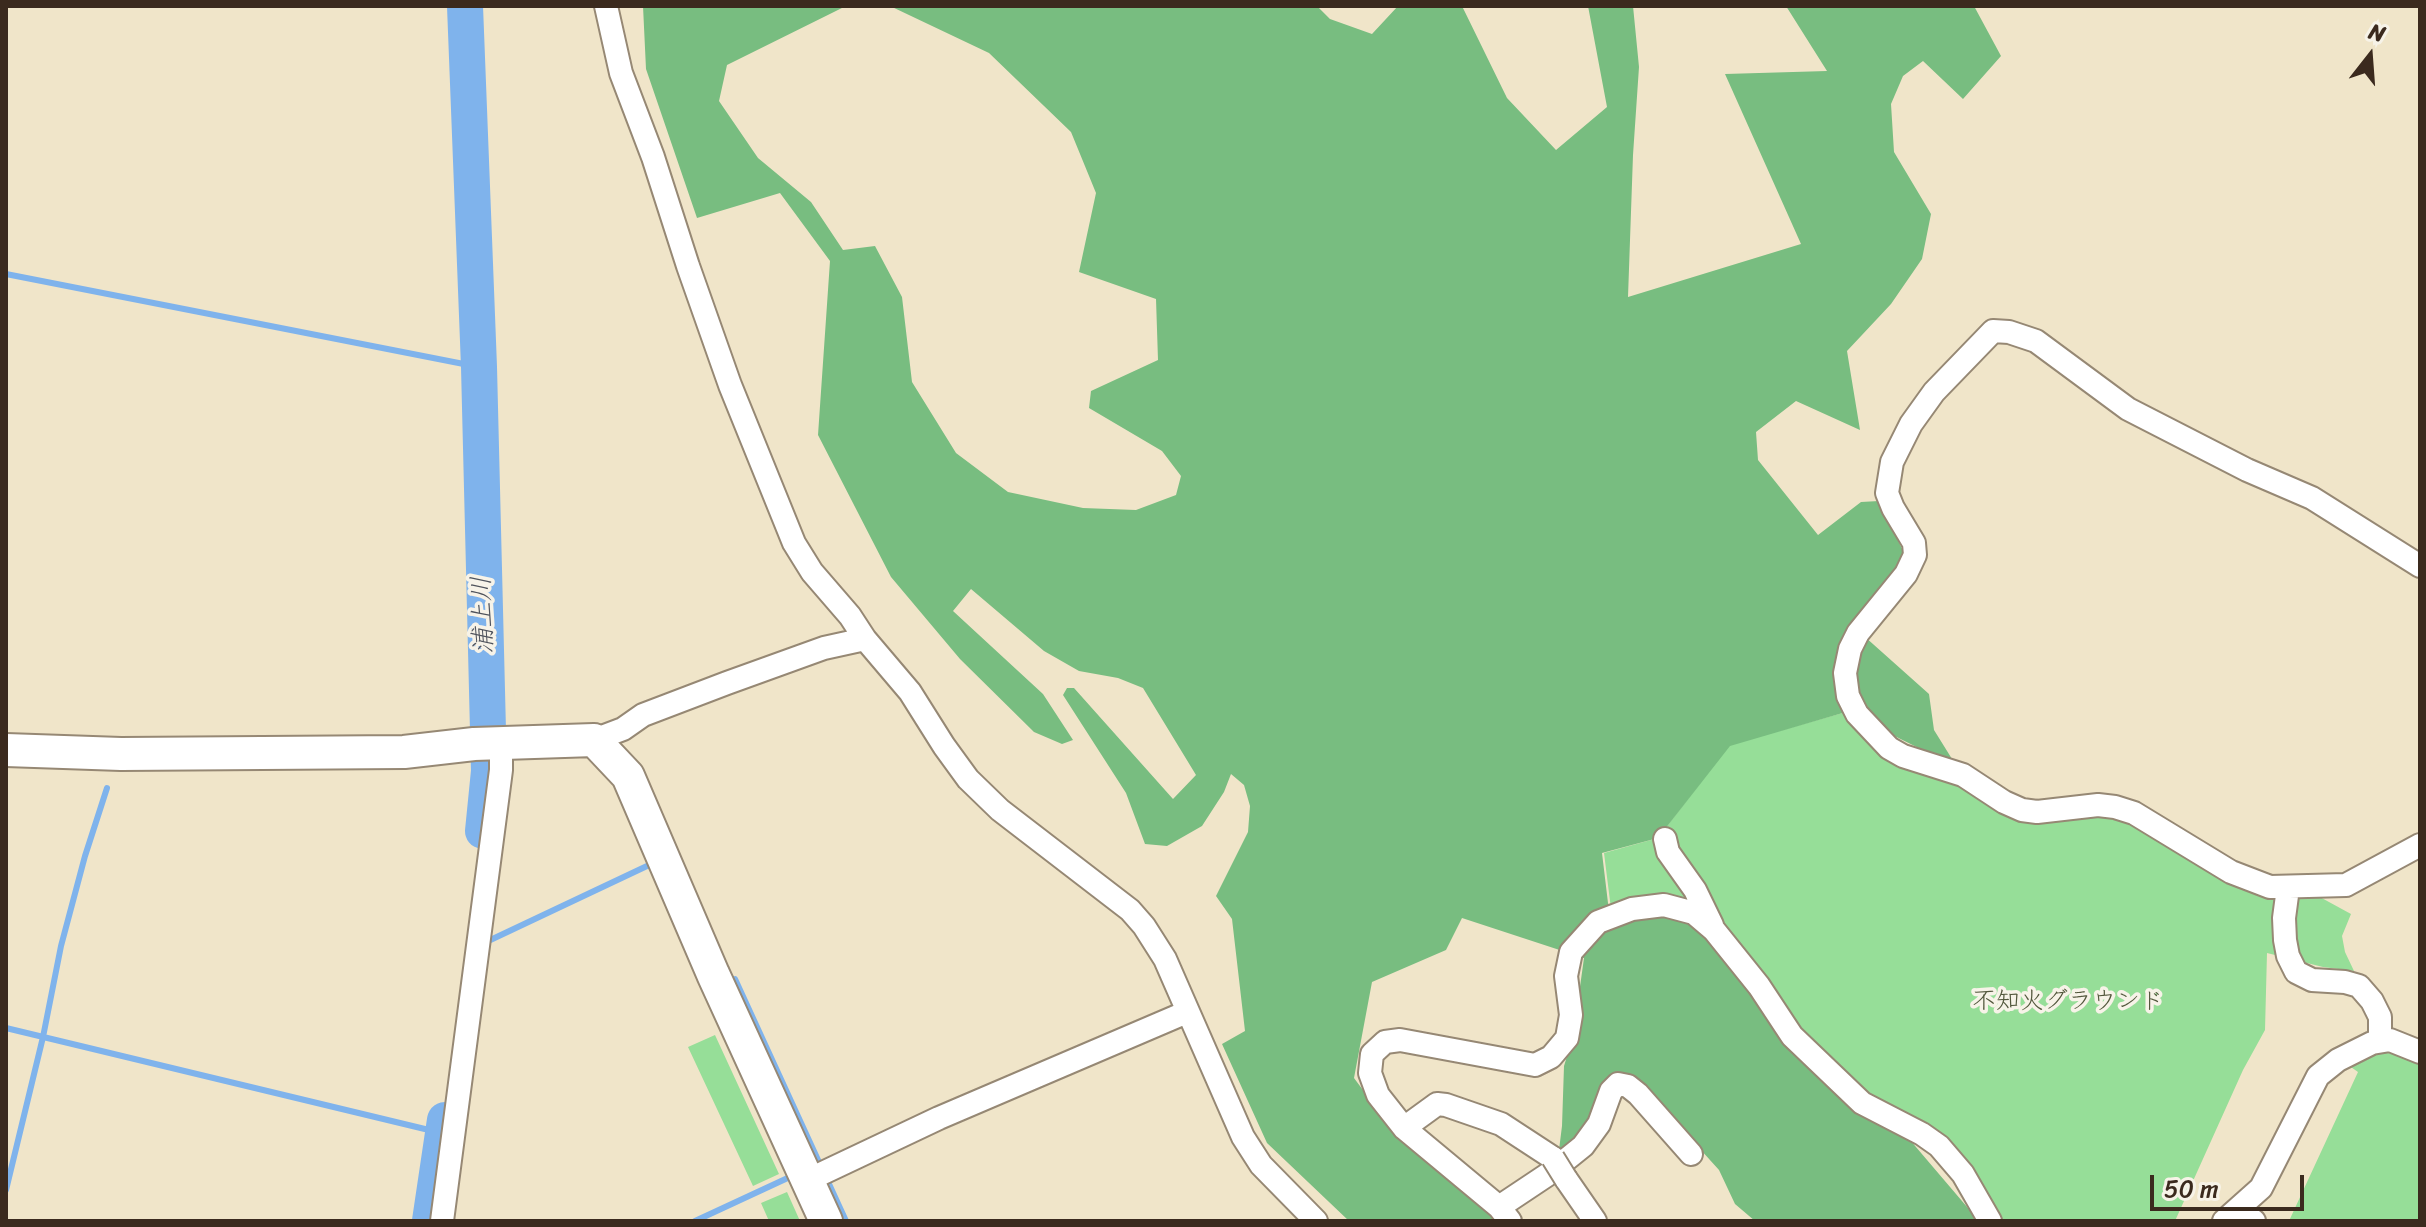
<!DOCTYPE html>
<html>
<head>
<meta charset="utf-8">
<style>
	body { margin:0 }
	#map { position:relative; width:2426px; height:1227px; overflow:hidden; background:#f0e5c9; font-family:Sriracha,sans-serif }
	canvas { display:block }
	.frame { position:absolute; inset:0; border:8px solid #3b2a1e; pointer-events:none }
	.north { position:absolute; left:2330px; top:16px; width:80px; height:80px; -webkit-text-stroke:6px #f7f3e8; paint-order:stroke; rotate:17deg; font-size:22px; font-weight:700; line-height:32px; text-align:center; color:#3b2a1e }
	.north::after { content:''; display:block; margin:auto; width:28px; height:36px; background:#3b2a1e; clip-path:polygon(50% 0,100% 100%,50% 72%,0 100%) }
	.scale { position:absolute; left:2150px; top:1175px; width:154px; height:36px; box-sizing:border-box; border:4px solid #3b2a1e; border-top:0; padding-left:10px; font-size:24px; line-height:28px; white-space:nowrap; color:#3b2a1e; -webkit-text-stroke:6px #f7f3e8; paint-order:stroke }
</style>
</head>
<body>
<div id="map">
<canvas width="2426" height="1227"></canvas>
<div class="frame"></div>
<div class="north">N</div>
<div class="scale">50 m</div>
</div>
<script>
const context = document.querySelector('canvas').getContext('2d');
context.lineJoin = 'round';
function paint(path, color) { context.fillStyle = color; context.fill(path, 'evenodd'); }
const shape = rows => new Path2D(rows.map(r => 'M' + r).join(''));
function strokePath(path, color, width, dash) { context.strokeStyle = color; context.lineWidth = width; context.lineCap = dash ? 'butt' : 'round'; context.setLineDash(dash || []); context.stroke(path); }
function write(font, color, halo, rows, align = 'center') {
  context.font = font + ' Sriracha,"Klee One",sans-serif'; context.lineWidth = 7; context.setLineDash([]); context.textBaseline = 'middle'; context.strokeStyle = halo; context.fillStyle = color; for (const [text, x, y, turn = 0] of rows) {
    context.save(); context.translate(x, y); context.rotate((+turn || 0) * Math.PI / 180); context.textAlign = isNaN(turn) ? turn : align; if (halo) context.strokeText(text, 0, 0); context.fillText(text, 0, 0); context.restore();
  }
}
paint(shape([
	[1846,712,1964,783,2005,811,2093,810,2125,816,2178,845,2318,896,2351,914,2342,936,2345,952,2354,971,2323,967,2267,953,2265,1030,2243,1070,2175,1221,1996,1221,1979,1192,1802,1034,1752,958,1722,931,1611,909,1604,853,1658,838,1729,745],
	[715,1035,779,1174,753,1186,688,1047],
	[2372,1052,2400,1054,2420,1064,2420,1221,2289,1221,2358,1072,2348,1065],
	[787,1192,800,1221,769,1221,761,1203]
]), '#96de98');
paint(shape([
	[643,6,846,6,727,65,719,101,758,158,811,202,843,250,875,246,902,297,912,382,956,453,1008,492,1083,508,1136,510,1176,495,1181,476,1162,451,1089,408,1091,391,1158,360,1156,299,1079,272,1096,193,1071,132,989,53,890,6,1317,6,1330,19,1372,34,1398,6,1462,6,1507,98,1556,150,1607,107,1588,6,1633,6,1639,67,1633,155,1628,297,1801,244,1725,74,1827,71,1786,6,1974,6,2001,56,1963,99,1923,61,1903,76,1891,104,1894,152,1931,214,1922,259,1891,304,1847,351,1860,430,1796,401,1756,432,1758,460,1818,535,1861,502,1879,501,1906,557,1855,628,1929,694,1934,730,1957,767,1846,712,1730,746,1658,838,1602,853,1608,903,1614,919,1634,912,1688,919,1713,943,1766,1013,1777,1036,1852,1110,1910,1140,1979,1221,1755,1221,1735,1204,1719,1170,1663,1108,1621,1076,1573,1146,1559,1150,1562,1126,1564,1066,1573,1037,1584,958,1462,918,1446,950,1372,982,1354,1078,1400,1140,1501,1221,1349,1221,1267,1143,1222,1044,1245,1031,1232,919,1216,896,1248,832,1250,806,1244,785,1231,774,1224,792,1202,826,1167,846,1145,844,1126,793,1063,695,1067,688,1074,688,1173,799,1196,775,1143,688,1118,678,1079,671,1044,651,971,589,953,611,1043,694,1073,740,1062,744,1034,732,960,659,891,577,818,435,830,261,780,193,697,218,646,69]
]), '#78bd80');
strokePath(shape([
	[6,274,479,367],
	[484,943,647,866],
	[735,979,846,1221],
	[6,1028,429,1130],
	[6,1190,43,1037,61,946,85,856,107,788],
	[695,1221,792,1176]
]), '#7fb3ec', 6);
strokePath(shape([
	[465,6,479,367,489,771,483,831],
	[430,1221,445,1120]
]), '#7fb3ec', 36);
const street = shape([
	[606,6,621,73,653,157,688,266,730,385,794,543,812,572,850,616,865,639,910,692,944,746,968,779,1000,810,1130,910,1144,926,1165,959,1243,1137,1261,1165,1316,1221],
	[2420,566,2312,498,2247,470,2128,409,2036,341,2009,332,1993,331,1934,392,1911,424,1892,462,1887,493,1893,508,1914,543,1915,555,1906,574,1858,633,1850,649,1845,673,1848,696,1857,714,1889,748,1903,756,1963,775,2004,802,2022,810,2037,812,2098,805,2115,807,2134,813,2231,872,2270,887,2346,885,2420,845],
	[594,740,623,729,643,715,727,683,824,648,865,639],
	[1665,839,1668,852,1695,890,1712,925],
	[2288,888,2284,918,2285,940,2288,956,2296,972,2312,980,2345,982,2359,986,2372,1001,2380,1017,2380,1041],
	[1404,1128,1437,1104,1446,1105,1501,1124,1553,1158],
	[1566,1179,1595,1221],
	[808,1180,939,1118,1187,1012],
	[1499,1207,1547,1175,1583,1146,1599,1124,1611,1091,1618,1084,1628,1086,1638,1094,1691,1154],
	[2238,1209,2254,1221],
	[442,1221,501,770,501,743],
	[1510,1221,1499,1207,1404,1128,1378,1095,1370,1073,1372,1054,1385,1042,1400,1040,1535,1065,1551,1057,1567,1038,1571,1015,1566,976,1571,952,1598,922,1632,909,1664,905,1694,913,1714,930,1759,986,1792,1036,1862,1103,1922,1134,1939,1146,1963,1174,1990,1221],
	[2224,1221,2261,1188,2318,1076,2338,1060,2372,1043,2390,1040,2420,1052]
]);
const secondary = shape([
	[6,750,121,754,404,752,474,744,594,740,628,776,713,974,826,1221]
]);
strokePath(street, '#968874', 26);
strokePath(secondary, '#968874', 36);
strokePath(street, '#fff', 22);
strokePath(secondary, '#fff', 32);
const streetBridge = shape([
	[1553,1158,1566,1179]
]);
strokePath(streetBridge, '#968874', 26, []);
strokePath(streetBridge, '#fff', 22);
write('24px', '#52573c', '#f7f3e8', [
	["不知火グラウンド",2068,1002]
]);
write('italic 26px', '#4f535c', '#f7f3e8', [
	["浦上川",484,615,-92]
]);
</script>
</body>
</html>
